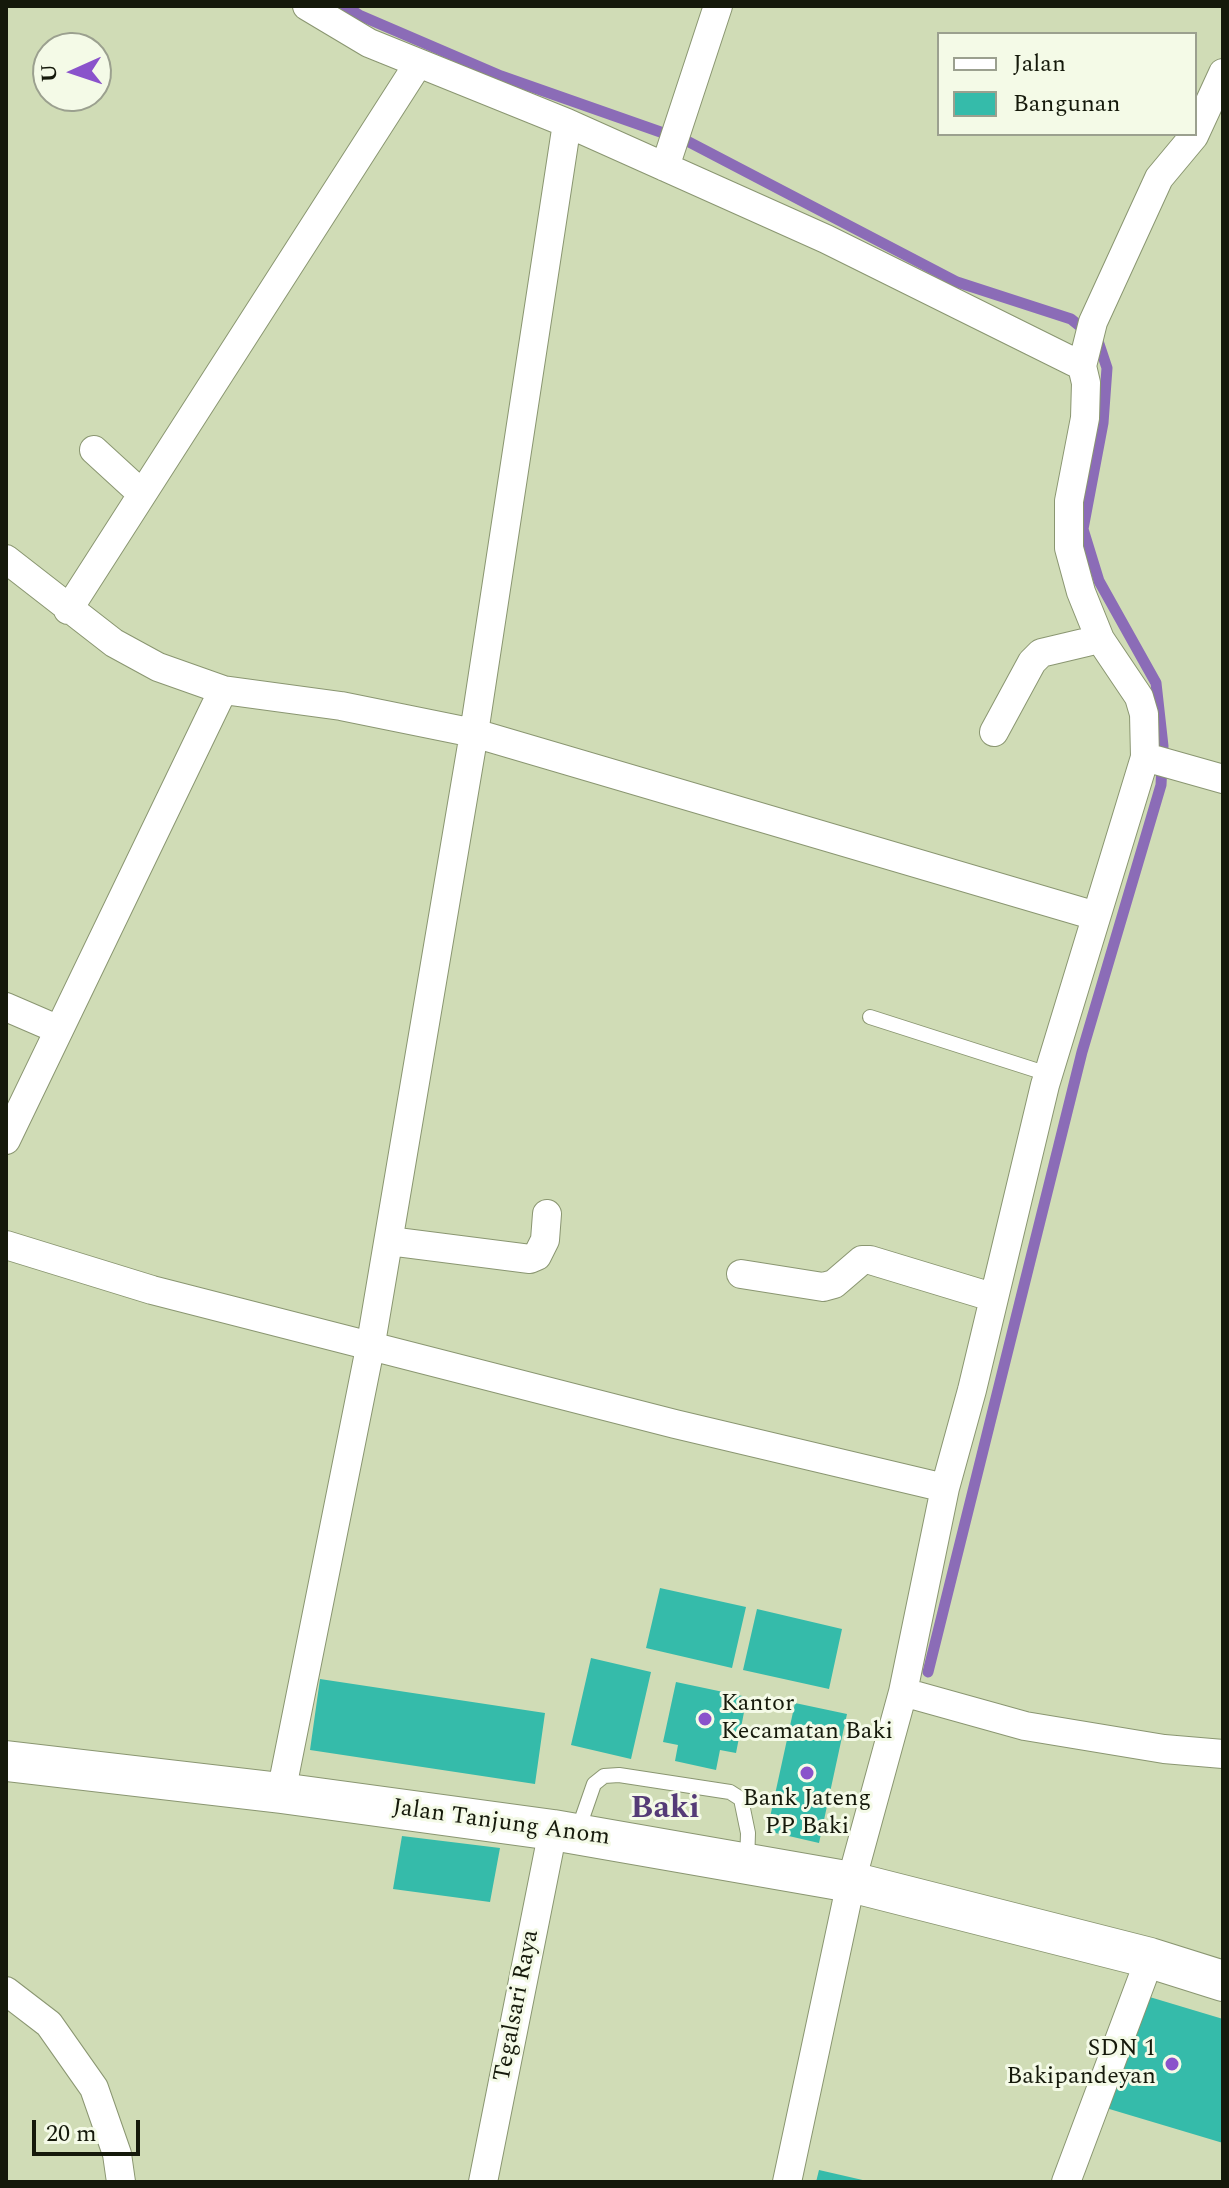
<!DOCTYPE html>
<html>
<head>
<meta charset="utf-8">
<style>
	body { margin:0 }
	#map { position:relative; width:1229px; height:2188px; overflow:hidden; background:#d0dcb6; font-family:Spectral,serif }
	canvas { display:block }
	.frame { position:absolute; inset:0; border:8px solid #15190b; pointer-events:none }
	.legend { position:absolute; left:937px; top:32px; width:260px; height:104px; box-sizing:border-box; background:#f4fae7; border:2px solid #9ba08f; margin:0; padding:10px 14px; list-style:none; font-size:24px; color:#15190b }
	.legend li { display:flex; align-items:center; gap:16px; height:40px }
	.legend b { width:40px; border:2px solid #9ba08f }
	.north { position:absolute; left:32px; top:32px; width:80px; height:80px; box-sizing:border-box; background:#f4fae7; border:2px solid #9ba08f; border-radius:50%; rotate:267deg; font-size:22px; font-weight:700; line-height:32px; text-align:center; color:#15190b }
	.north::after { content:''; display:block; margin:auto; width:28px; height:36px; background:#8a53cb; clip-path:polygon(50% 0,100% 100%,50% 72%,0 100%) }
	.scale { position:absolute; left:32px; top:2120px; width:108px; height:36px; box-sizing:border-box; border:4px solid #15190b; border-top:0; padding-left:10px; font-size:24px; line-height:28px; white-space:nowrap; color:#15190b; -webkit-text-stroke:6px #f4fae7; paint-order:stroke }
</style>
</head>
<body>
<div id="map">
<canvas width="1229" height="2188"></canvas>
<div class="frame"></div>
<ul class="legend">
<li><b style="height:10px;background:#fff"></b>Jalan</li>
<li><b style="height:22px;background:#35bbaa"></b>Bangunan</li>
</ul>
<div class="north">U</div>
<div class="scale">20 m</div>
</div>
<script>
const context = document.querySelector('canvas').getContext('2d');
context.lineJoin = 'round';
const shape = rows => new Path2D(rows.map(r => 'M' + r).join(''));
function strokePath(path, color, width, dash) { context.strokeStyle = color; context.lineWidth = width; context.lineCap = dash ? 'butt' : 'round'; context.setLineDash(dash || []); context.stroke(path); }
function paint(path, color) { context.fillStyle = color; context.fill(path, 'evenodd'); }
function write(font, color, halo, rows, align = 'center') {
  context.font = font + ' Spectral,serif'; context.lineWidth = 6; context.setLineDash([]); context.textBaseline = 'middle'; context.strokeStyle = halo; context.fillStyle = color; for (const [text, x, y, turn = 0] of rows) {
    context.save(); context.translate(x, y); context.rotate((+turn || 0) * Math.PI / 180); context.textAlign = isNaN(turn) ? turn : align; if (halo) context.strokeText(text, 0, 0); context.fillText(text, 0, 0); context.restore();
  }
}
strokePath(shape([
	[345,6,359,15,501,76,689,142,957,282,1071,319,1098,341,1107,368,1103,423,1083,529,1099,581,1156,683,1163,746,1161,785,1082,1052,928,1672]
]), '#8b6cb7', 11);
paint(shape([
	[660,1588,746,1607,732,1668,646,1648],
	[757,1609,842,1629,829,1689,743,1670],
	[591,1658,651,1672,631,1759,571,1745],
	[320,1679,545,1713,535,1784,310,1750],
	[676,1682,747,1697,736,1753,720,1750,716,1770,675,1761,678,1745,663,1742],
	[795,1703,847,1714,819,1843,767,1831],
	[402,1836,500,1848,490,1902,393,1889],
	[1143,1995,1223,2019,1223,2143,1106,2108],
	[819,2170,867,2181,866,2182,816,2182]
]), '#35bbaa');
const service = shape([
	[870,1017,1048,1074],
	[578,1830,594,1784,604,1776,619,1775,730,1792,741,1799,748,1833,747,1863]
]);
const minor = shape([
	[307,6,369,43,567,123,826,239,1082,366,1086,383,1085,418,1069,501,1069,548,1081,592,1100,639,1139,697,1144,714,1145,757,1045,1085,972,1390,945,1488,903,1692,851,1882,787,2182],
	[665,167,718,6],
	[1082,366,1093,322,1159,178,1194,136,1223,73],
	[94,450,142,494],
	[6,559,114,643,158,667,223,690,341,706,474,733,1096,916],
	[68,610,418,64],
	[994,732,1032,662,1041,653,1100,639],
	[1145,757,1223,779],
	[6,1007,57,1029],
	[6,1140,223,690],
	[389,1241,530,1259,537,1256,545,1240,547,1214],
	[6,1245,152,1290,675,1424,945,1488],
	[741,1274,823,1287,834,1284,862,1260,870,1260,992,1297],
	[903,1692,1025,1726,1164,1749,1223,1754],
	[281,1793,371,1343,474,733,567,123],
	[6,1991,49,2024,94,2088,117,2154,121,2182],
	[483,2182,553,1830],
	[1066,2182,1150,1958]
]);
const secondary = shape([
	[6,1761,281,1793,553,1830,851,1882,1150,1958,1223,1981]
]);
strokePath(service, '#8a9671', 16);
strokePath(minor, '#8a9671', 30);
strokePath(secondary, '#8a9671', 42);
strokePath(service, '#fff', 14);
strokePath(minor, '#fff', 28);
strokePath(secondary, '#fff', 40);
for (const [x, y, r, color] of [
	[705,1719,8,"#8a53cb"],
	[807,1773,8,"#8a53cb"],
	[1172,2064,8,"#8a53cb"]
]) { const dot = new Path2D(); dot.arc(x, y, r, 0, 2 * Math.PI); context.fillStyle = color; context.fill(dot); strokePath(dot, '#f4fae7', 3); }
write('24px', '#15190b', '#f4fae7', [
	["Kantor",721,1705],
	["Kecamatan Baki",721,1733],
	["Bank Jateng",807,1800,"center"],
	["PP Baki",807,1828,"center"],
	["SDN 1",1156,2050,"right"],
	["Bakipandeyan",1156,2078,"right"]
], 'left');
write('24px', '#15190b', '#f4fae7', [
	["Jalan Tanjung Anom",501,1824,8],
	["Tegalsari Raya",518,2006,-79]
]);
write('bold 32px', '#553b77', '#f4fae7', [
	["Baki",665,1811]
]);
</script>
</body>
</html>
